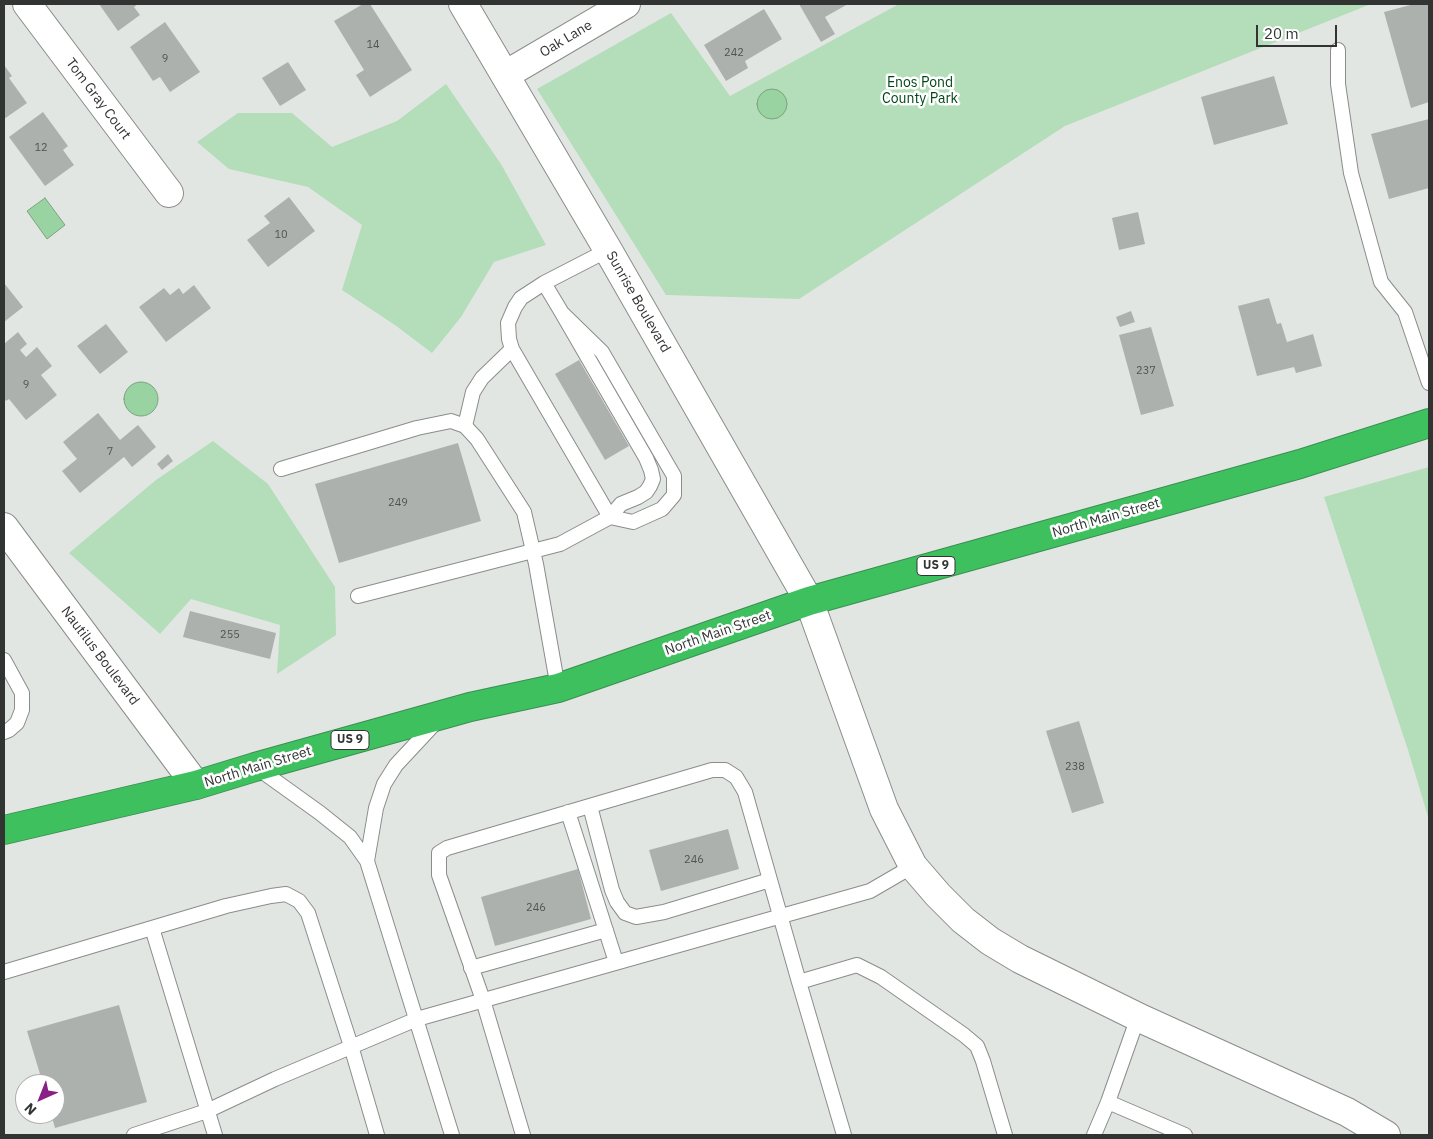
<!DOCTYPE html>
<html>
<head>
<meta charset="utf-8">
<style>
	body { margin:0 }
	#map { position:relative; width:1433px; height:1139px; overflow:hidden; background:#e2e6e3; font-family:"IBM Plex Sans",sans-serif }
	canvas { display:block }
	.frame { position:absolute; inset:0; border:5px solid #323433; pointer-events:none }
	.north { position:absolute; left:15px; top:1074px; width:50px; height:50px; box-sizing:border-box; background:#fff; border:1px solid #adaead; border-radius:50%; rotate:224deg; font-size:14px; font-weight:700; line-height:20px; text-align:center; color:#323433 }
	.north::after { content:''; display:block; margin:auto; width:18px; height:22px; background:#882087; clip-path:polygon(50% 0,100% 100%,50% 72%,0 100%) }
	.scale { position:absolute; left:1256px; top:25px; width:81px; height:22px; box-sizing:border-box; border:2px solid #323433; border-top:0; padding-left:6px; font-size:15px; line-height:18px; white-space:nowrap; color:#323433; -webkit-text-stroke:4px #fff; paint-order:stroke }
</style>
</head>
<body>
<div id="map">
<canvas width="1433" height="1139"></canvas>
<div class="frame"></div>
<div class="north">N</div>
<div class="scale">20 m</div>
</div>
<script>
const context = document.querySelector('canvas').getContext('2d');
context.lineJoin = 'round';
function paint(path, color) { context.fillStyle = color; context.fill(path, 'evenodd'); }
const shape = rows => new Path2D(rows.map(r => 'M' + r).join(''));
function strokePath(path, color, width, dash) { context.strokeStyle = color; context.lineWidth = width; context.lineCap = dash ? 'butt' : 'round'; context.setLineDash(dash || []); context.stroke(path); }
function write(font, color, halo, rows, align = 'center') {
  context.font = font + ' "IBM Plex Sans",sans-serif'; context.lineWidth = 5; context.setLineDash([]); context.textBaseline = 'middle'; context.strokeStyle = halo; context.fillStyle = color; for (const [text, x, y, turn = 0] of rows) {
    context.save(); context.translate(x, y); context.rotate((+turn || 0) * Math.PI / 180); context.textAlign = isNaN(turn) ? turn : align; if (halo) context.strokeText(text, 0, 0); context.fillText(text, 0, 0); context.restore();
  }
}
paint(shape([
	[899,4,1371,4,1065,126,799,299,666,295,537,89,671,13,730,96],
	[446,84,501,164,546,245,494,262,461,317,432,353,395,325,342,290,362,225,308,187,229,169,197,142,238,113,292,113,332,147,397,121],
	[213,441,268,484,335,587,336,635,277,674,280,625,191,599,160,634,69,553,156,480],
	[1429,467,1429,820,1408,750,1324,497]
]), '#b4ddb9');
const water = shape([
	'757 104a15 15 0 1 1 30 0a15 15 0 1 1-30 0Z',
	[45,198,65,225,47,239,27,211,45,198],
	'124 399a17 17 0 1 1 34 0a17 17 0 1 1-34 0Z'
]);
paint(water, '#99d3a1');
strokePath(water, '#7aa380', 1);
paint(shape([
	[99,4,138,4,134,7,140,15,118,31],
	[363,4,370,4,412,70,370,97,356,75,364,70,334,21],
	[799,4,848,4,825,17,835,34,821,42],
	[1414,4,1429,4,1429,102,1411,108,1384,12],
	[764,9,782,39,745,61,748,68,726,81,704,45],
	[165,22,200,72,170,92,160,77,153,81,130,47],
	[288,62,306,90,280,106,262,78],
	[4,65,12,76,9,78,27,103,4,119],
	[1274,76,1288,124,1214,145,1201,97],
	[43,112,68,146,63,150,74,165,45,186,9,137],
	[1429,119,1429,188,1389,199,1371,134],
	[289,197,315,231,268,267,247,240,270,223,264,216],
	[1138,212,1145,244,1119,250,1112,218],
	[4,283,23,307,4,322],
	[194,285,211,308,166,342,139,307,164,288,170,295,179,288,183,294],
	[1269,298,1277,324,1281,323,1287,342,1313,334,1322,366,1296,373,1294,367,1257,376,1238,306],
	[1131,311,1135,322,1120,327,1116,317],
	[106,324,128,352,100,374,77,346],
	[1151,327,1174,406,1141,415,1119,335],
	[18,332,27,344,20,350,26,357,37,347,52,366,41,375,57,395,26,420,9,399,6,401,4,398,4,344],
	[579,360,629,446,605,460,555,374],
	[98,413,120,440,138,425,156,447,132,467,124,457,80,493,62,471,77,459,63,442],
	[458,443,481,521,339,563,315,484],
	[168,454,173,461,162,470,157,464],
	[190,611,276,633,270,659,183,637],
	[1079,721,1104,803,1072,813,1046,731],
	[728,829,739,869,661,891,649,850],
	[578,869,591,919,495,946,481,897],
	[119,1005,147,1102,55,1128,51,1114,55,1114,55,1084,43,1084,27,1031]
]), '#adb1ae');
const lane = shape([
	[1338,50,1338,84,1351,173,1381,282,1405,312,1429,383],
	[562,313,646,458,651,470,653,479,650,486,646,492,638,497,621,504,610,517,512,349,509,339,508,323,515,307,521,298,544,283,608,250],
	[465,426,473,392,482,378,512,349],
	[281,469,417,428,451,421,465,426,477,439,524,512,536,564,558,688],
	[358,596,560,544,610,517,633,522,662,509,674,495,674,476,602,352,562,313,544,283],
	[4,660,22,693,22,710,17,723,9,730,4,732],
	[256,767,320,813,350,837,367,861,452,1135],
	[590,806,612,890,617,902,625,913,636,917,664,912,770,880],
	[568,812,616,962],
	[367,861,376,808,384,784,396,765,437,721],
	[152,928,215,1135],
	[471,968,606,930],
	[4,972,226,906,271,896,286,894,299,901,308,913,351,1046,377,1135],
	[1108,1102,1185,1135],
	[134,1135,207,1111,275,1079,417,1019,870,891,913,866],
	[523,1135,483,1000,439,875,439,853,447,848,712,770,725,770,736,777,745,792,799,982],
	[844,1135,799,982,857,965,881,977,964,1035,977,1046,983,1061,1005,1135],
	[1094,1135,1108,1102,1138,1017]
]);
const street = shape([
	[27,4,169,193],
	[463,4,608,250,809,601,884,809,913,866,938,895,963,920,990,941,1020,959,1142,1019,1347,1112,1386,1135],
	[505,75,626,4],
	[4,527,196,785]
]);
const highway = shape([
	[4,830,196,785,255,767,470,707,558,688,809,601,1300,464,1429,423]
]);
strokePath(lane, '#8a8d8a', 16);
strokePath(street, '#8a8d8a', 30);
strokePath(highway, '#3a8f50', 30);
strokePath(lane, '#fff', 14);
strokePath(street, '#fff', 28);
strokePath(highway, '#3ec05f', 28);
write('11px', '#515352', null, [
	["14",373,45],
	["242",734,53],
	["9",165,59],
	["12",41,148],
	["10",281,235],
	["237",1146,371],
	["9",26,385],
	["7",110,452],
	["249",398,503],
	["255",230,635],
	["238",1075,767],
	["246",694,860],
	["246",536,908]
]);
for (const [x, y, w] of [
	[936,566,38],
	[350,740,38]
]) { const box = new Path2D(); box.roundRect(x - w / 2, y - 9.5, w, 19, 4); context.fillStyle = '#fff'; context.fill(box); strokePath(box, '#323433', 1); }
write('bold 12px', '#323433', null, [
	["US 9",936,566],
	["US 9",350,740]
]);
write('14px', '#323433', '#fff', [
	["Oak Lane",566,39,-31],
	["Tom Gray Court",98,99,53],
	["Sunrise Boulevard",638,302,60],
	["North Main Street",1106,518,-16],
	["North Main Street",718,633,-19],
	["Nautilus Boulevard",100,656,53],
	["North Main Street",258,767,-17]
]);
write('14px', '#014618', '#fff', [
	["Enos Pond",920,83],
	["County Park",920,99]
]);
</script>
</body>
</html>
